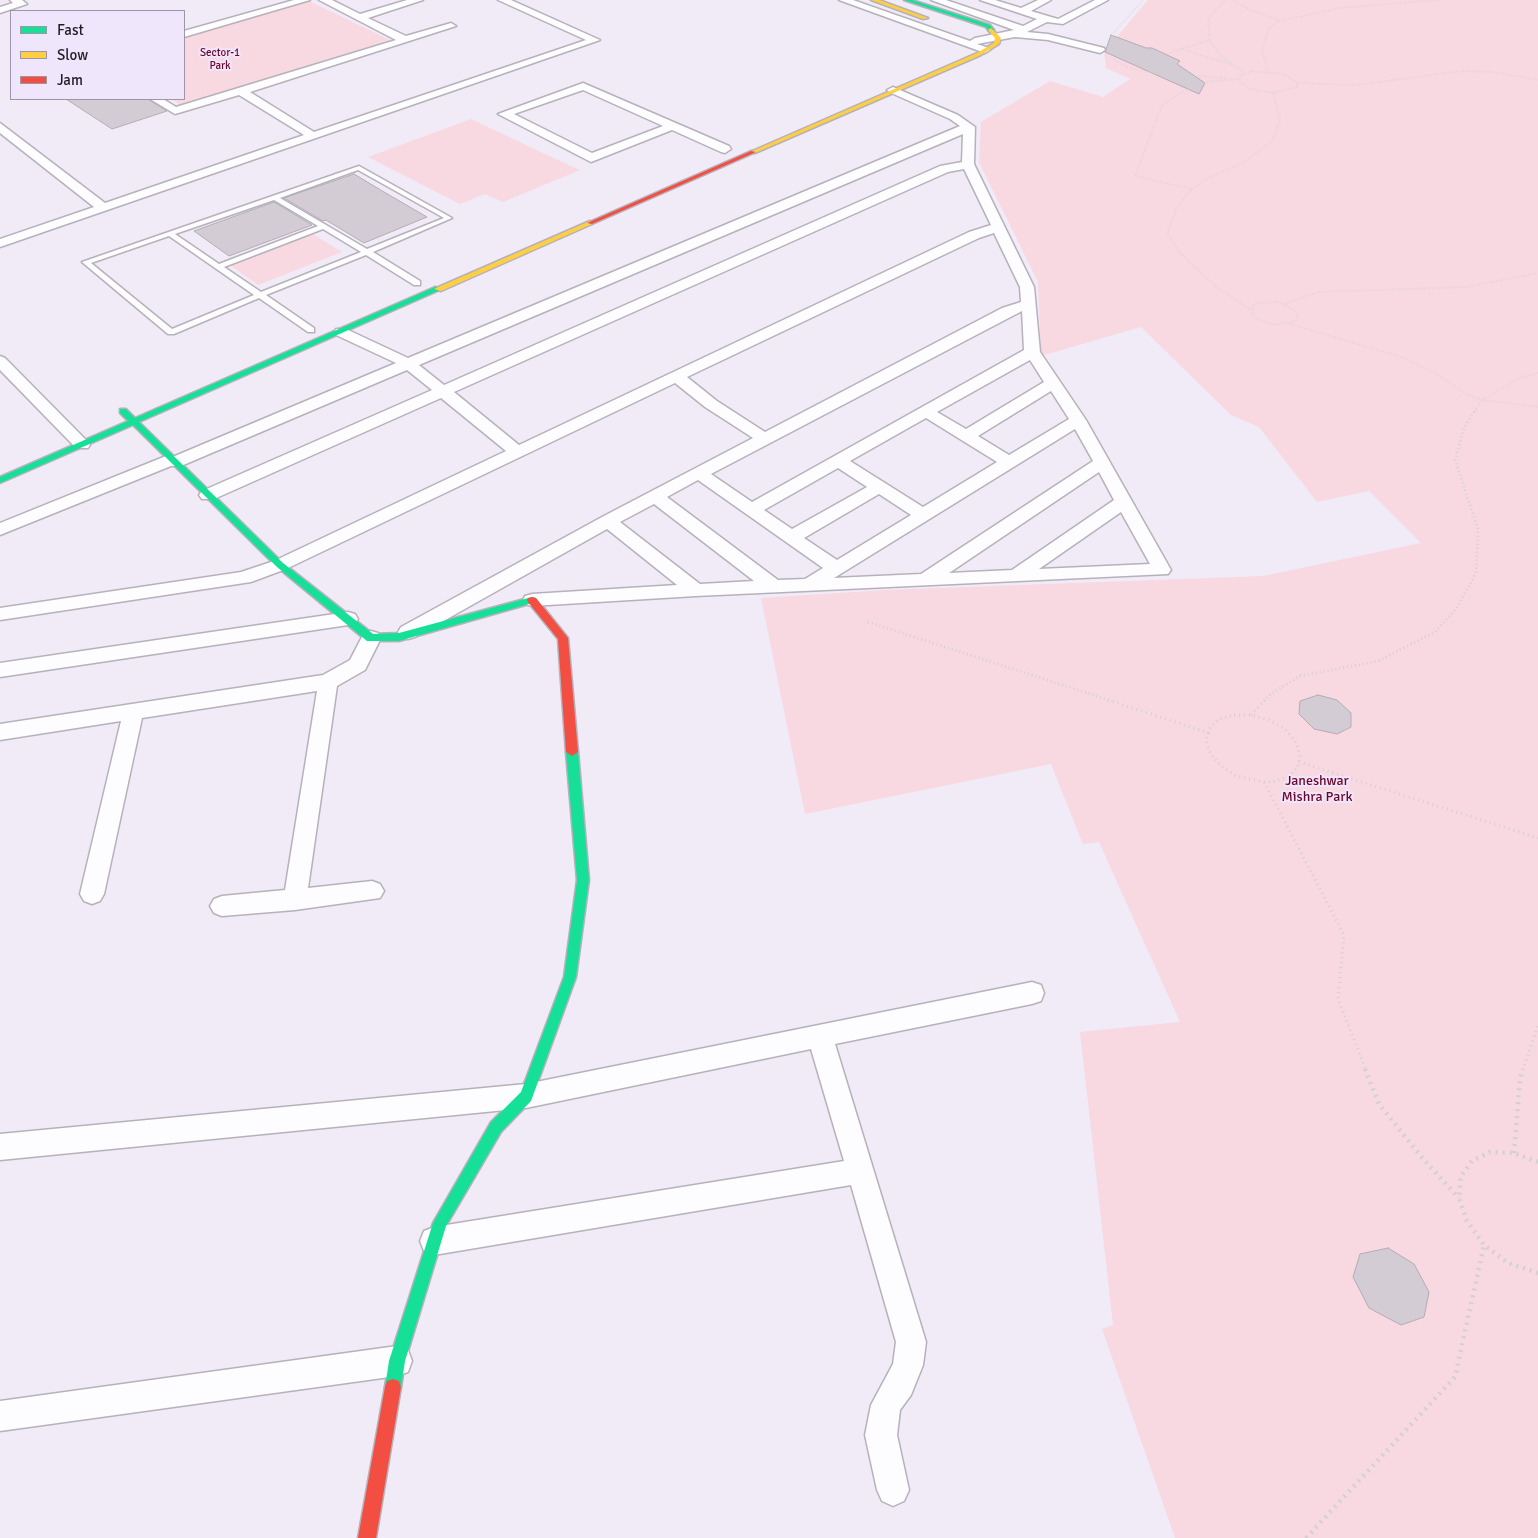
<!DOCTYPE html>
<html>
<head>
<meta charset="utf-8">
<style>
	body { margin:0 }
	#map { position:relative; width:1538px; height:1538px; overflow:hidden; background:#f1ebf7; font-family:Signika,sans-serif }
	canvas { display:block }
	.legend { position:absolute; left:10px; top:10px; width:175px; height:90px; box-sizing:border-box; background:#f0e6fc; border:1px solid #9d96a6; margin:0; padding:6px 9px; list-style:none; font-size:15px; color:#211d25 }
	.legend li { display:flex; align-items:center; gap:10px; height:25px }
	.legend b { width:25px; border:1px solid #9d96a6 }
</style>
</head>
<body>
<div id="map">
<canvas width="1538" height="1538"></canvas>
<ul class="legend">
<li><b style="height:6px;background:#16e098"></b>Fast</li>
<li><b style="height:6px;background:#ffcf43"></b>Slow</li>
<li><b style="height:6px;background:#f24e42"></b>Jam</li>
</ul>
</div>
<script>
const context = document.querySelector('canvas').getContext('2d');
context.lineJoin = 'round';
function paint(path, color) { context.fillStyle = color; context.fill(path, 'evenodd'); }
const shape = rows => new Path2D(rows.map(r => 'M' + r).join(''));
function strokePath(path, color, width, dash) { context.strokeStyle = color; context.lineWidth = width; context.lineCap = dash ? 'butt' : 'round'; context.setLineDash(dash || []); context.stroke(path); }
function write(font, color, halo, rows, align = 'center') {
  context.font = font + ' Signika,sans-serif'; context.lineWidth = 4; context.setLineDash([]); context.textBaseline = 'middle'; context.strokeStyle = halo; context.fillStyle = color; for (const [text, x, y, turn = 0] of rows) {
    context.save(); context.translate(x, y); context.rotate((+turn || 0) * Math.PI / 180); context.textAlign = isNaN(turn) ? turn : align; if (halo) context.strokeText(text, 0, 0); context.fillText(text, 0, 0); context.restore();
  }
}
paint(shape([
	[1148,0,1538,0,1538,1538,1175,1538,1102,1329,1113,1325,1080,1032,1180,1022,1099,842,1083,844,1051,764,805,814,761,598,885,590,1263,576,1421,543,1369,491,1317,502,1259,427,1231,415,1141,327,1041,356,1038,282,979,162,981,122,1050,81,1103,97,1130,79,1106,68,1104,52],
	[309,1,390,40,180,105,172,99,184,99,184,36],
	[471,119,562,162,580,170,503,202,485,194,460,204,368,157],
	[311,233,342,252,258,285,230,265]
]), '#f8d8e1');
const building = shape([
	[1111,35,1146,48,1152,48,1180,61,1177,64,1205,83,1199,94,1105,52,1111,35],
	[66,99,148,99,167,111,112,129,66,99],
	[354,174,384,192,427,217,364,243,326,220,323,221,284,198,354,174],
	[274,202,312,225,229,256,194,231,274,202],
	[1318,695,1337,700,1351,713,1351,727,1337,734,1314,729,1299,714,1300,701,1318,695],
	[1388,1248,1414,1264,1429,1292,1424,1317,1401,1325,1369,1308,1353,1277,1360,1254,1388,1248]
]);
paint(building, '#d3ccd4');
strokePath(building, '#b3adb5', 1);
const lane = shape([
	[359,166,452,218,373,252,420,281,420,285,414,285,366,255,266,295,314,328,314,332,308,332,259,298,174,334,168,334,82,262,359,166],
	[358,170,444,218,367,249,280,198,358,170],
	[274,200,318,226,219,264,175,234,274,200],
	[323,229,361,252,261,292,224,267,323,229],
	[169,236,254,295,172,329,91,263,169,236]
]);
const street = shape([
	[10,0,22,0,27,4,0,13,0,7,13,3,10,0],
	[294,0,310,0,184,37,184,31,294,0],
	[319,0,332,0,360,14,407,0,423,0,368,18,406,36,451,23,456,26,250,92,314,132,586,40,498,0,511,0,600,40,0,247,0,239,94,207,0,133,0,123,105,203,304,135,239,95,175,114,150,99,163,99,176,107,396,40,319,0],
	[839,0,853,0,970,41,975,38,1014,30,931,0,946,0,1023,26,1037,19,980,0,995,0,1021,8,1038,0,1051,0,1031,11,1058,19,1095,0,1108,0,1063,24,1047,22,1027,32,1048,34,1104,48,1105,50,1100,53,1048,40,1015,37,977,44,989,48,990,50,985,53,839,0],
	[583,83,729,146,731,149,725,153,721,152,672,130,591,162,498,114,583,83],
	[583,90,663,126,592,153,514,114,583,90],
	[893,87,958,115,975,127,974,164,1034,287,1040,352,1086,420,1171,570,1168,574,696,596,532,606,525,604,523,600,525,596,532,594,677,585,607,529,415,637,408,639,401,637,398,632,401,627,602,517,753,438,705,407,675,383,286,569,251,582,0,620,0,608,241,572,274,561,506,451,441,398,214,499,202,499,199,495,202,491,432,390,407,370,181,466,171,466,0,535,0,523,166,456,175,456,396,363,336,335,334,332,336,329,346,329,408,358,960,126,950,119,889,92,887,90,893,87],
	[963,134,962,162,940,166,444,385,419,365,963,134],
	[964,169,991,225,969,232,519,445,454,392,948,172,964,169],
	[994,233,1020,287,1021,302,1002,308,765,432,717,401,687,377,979,238,994,233],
	[1022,311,1024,350,752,502,711,474,1022,311],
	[1030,360,1044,382,966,429,937,412,1030,360],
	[1051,391,1069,419,1009,455,978,436,1051,391],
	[926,418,997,462,923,507,850,461,926,418],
	[1075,429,1093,461,921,574,834,578,1075,429],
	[838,468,867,487,792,529,764,510,838,468],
	[1099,472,1114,500,1012,570,949,573,1099,472],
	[698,480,823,568,805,579,778,580,667,497,698,480],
	[879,494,911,515,837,560,804,538,879,494],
	[654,504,754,581,700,584,620,522,654,504],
	[1121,512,1150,564,1039,569,1121,512],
	[0,356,5,358,88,442,90,445,88,448,76,448,0,370,0,356],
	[348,612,355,614,358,619,355,624,0,677,0,663,348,612],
	[371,631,378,633,381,638,365,670,337,686,308,888,372,881,380,884,384,891,380,898,295,910,222,916,214,913,210,906,214,899,222,896,285,890,317,691,142,718,104,894,100,901,92,904,84,901,80,894,121,721,0,740,0,724,323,675,350,660,364,633,371,631],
	[1032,982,1041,985,1044,993,1041,1001,1032,1004,835,1044,926,1342,923,1365,911,1395,900,1410,897,1435,909,1490,904,1501,893,1506,882,1501,877,1490,865,1435,871,1405,893,1364,896,1342,851,1185,434,1255,424,1251,420,1241,424,1231,434,1227,844,1161,811,1049,526,1108,0,1160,0,1134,526,1084,1032,982],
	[397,1346,408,1350,412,1361,408,1372,397,1376,0,1431,0,1401,397,1346]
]);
const fast = shape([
	[904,0,912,0,990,25,994,30,989,31,986,27,904,0],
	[435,287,442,289,139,422,283,563,373,634,399,633,532,597,536,598,537,600,536,602,399,641,367,641,277,567,133,425,0,483,0,477,128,421,120,413,120,409,126,409,135,418,435,287],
	[572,748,578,752,589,880,576,977,531,1101,501,1132,446,1226,405,1361,401,1387,399,1393,393,1395,387,1393,385,1387,389,1361,433,1223,491,1122,521,1092,564,977,577,880,566,752,572,748]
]);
const slow = shape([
	[871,0,879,0,928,18,923,19,871,0],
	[991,28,1001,38,999,44,981,55,755,153,750,152,977,53,994,43,995,38,988,30,991,28],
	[590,221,593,223,592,224,441,291,434,289,590,221]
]);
const jam = shape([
	[751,151,756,152,592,224,587,223,751,151],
	[532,597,536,598,568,638,578,752,572,756,566,752,558,639,528,602,527,600,528,598,532,597],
	[393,1379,399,1381,401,1387,376,1538,358,1538,385,1387,387,1381,393,1379]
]);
strokePath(lane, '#b6b1ba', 3);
strokePath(street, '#b6b1ba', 3);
strokePath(fast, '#b6b1ba', 3);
strokePath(slow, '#b6b1ba', 3);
strokePath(jam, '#b6b1ba', 3);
strokePath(shape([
	[1225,0,1211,15,1208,23,1210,41,1220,55,1244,73],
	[1232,0,1250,10,1279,20],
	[1110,37,1143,0],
	[1181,49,1233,65],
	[1169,53,1210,40],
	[1114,60,1130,68,1154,73,1228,78],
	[1252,71,1284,74,1297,83,1297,87,1273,93,1251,89,1239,81,1240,76,1252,71],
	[1268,71,1262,50,1269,28,1279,21,1340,8,1440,0],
	[1297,83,1356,85,1461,71,1495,72,1538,80],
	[1192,189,1135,176,1162,105,1185,90,1212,81,1239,79],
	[1275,302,1284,304,1296,312,1298,317,1296,321,1274,325,1257,319,1252,314,1253,306,1258,303,1275,302],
	[1284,304,1318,292,1467,287,1538,273],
	[1251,310,1216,287,1180,253,1167,234,1176,210,1188,193,1208,178,1245,162,1272,141,1280,120,1273,93],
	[1290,324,1404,358,1438,375,1466,394,1482,400,1538,407],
	[1475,411,1482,400,1518,379,1538,373]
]), '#d2d0d3', 2, [0.5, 2]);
strokePath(shape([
	[868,622,1112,701],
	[1264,701,1271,694,1300,676,1378,661,1435,632,1457,608,1476,573,1478,529,1455,460,1464,428,1476,409]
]), '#d2d0d3', 2.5, [1, 3]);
strokePath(shape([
	[1108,700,1209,733],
	[1234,715,1251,715,1269,720,1285,729,1296,742,1300,755,1298,767,1288,777,1273,782,1264,782,1236,776,1221,766,1210,753,1206,740,1210,728,1219,719,1234,715],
	[1251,715,1265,700],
	[1299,762,1538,838],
	[1264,782,1344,935,1338,999,1366,1070],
	[1523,1070,1538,1025]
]), '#d2d0d3', 3, [1, 4]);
strokePath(shape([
	[1365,1069,1379,1104,1423,1159,1459,1198],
	[1514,1153,1520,1079,1523,1069],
	[1538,1162,1514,1153,1490,1152,1472,1161,1461,1176,1459,1198,1467,1221,1484,1245,1508,1263,1538,1273],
	[1306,1538,1455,1377,1484,1245]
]), '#d2d0d3', 4.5, [2, 5]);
paint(lane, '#fdfcfe');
paint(street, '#fdfcfe');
paint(fast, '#16e098');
paint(slow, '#ffcf43');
paint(jam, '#f24e42');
write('11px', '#6c0629', '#f0e6fc', [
	["Sector-1",220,53],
	["Park",220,66]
]);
write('14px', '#6c0629', '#f0e6fc', [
	["Janeshwar",1317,781],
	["Mishra Park",1317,797]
]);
</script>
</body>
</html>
